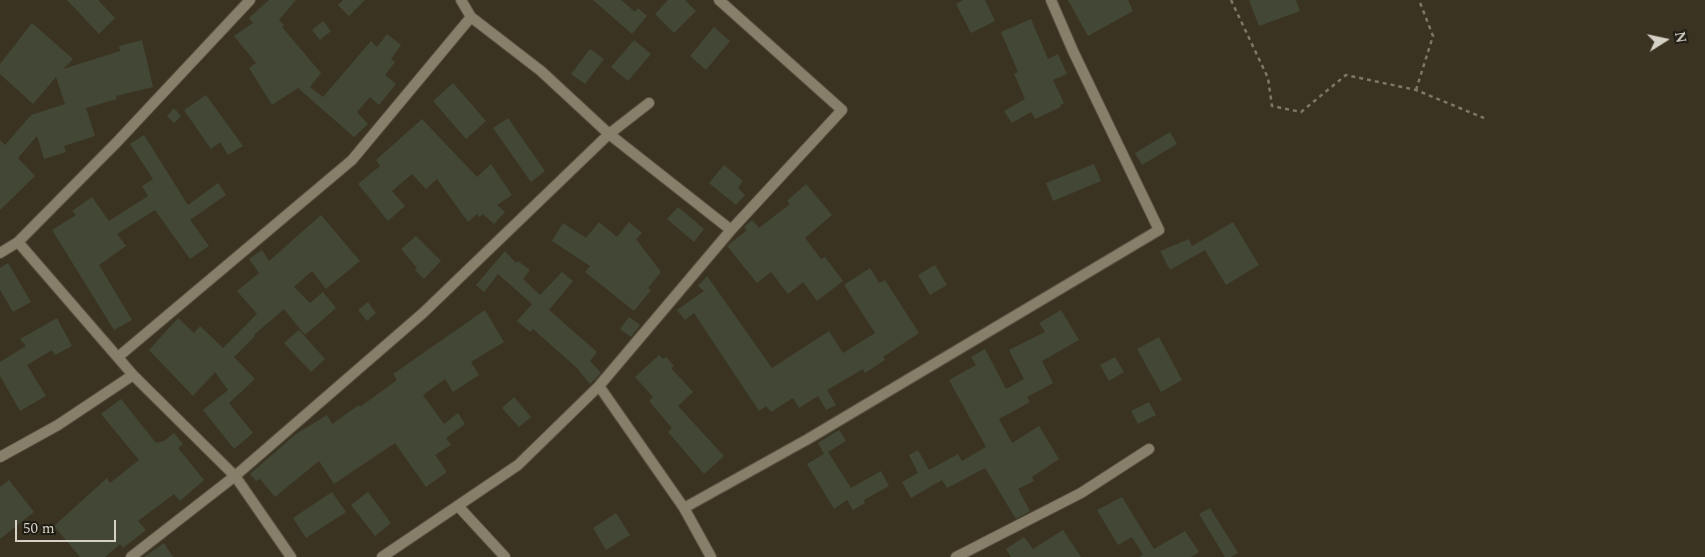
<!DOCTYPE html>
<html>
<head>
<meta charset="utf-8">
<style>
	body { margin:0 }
	#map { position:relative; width:1705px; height:557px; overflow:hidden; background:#3b3322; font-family:Spectral,serif }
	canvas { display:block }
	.north { position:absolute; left:1640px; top:15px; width:50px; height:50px; -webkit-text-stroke:4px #1f1c14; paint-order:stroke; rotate:80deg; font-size:14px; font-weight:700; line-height:20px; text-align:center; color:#d6d1c6 }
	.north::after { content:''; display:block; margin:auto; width:18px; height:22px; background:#d6d1c6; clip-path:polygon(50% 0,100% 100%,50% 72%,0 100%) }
	.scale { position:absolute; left:15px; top:520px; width:101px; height:22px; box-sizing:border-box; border:2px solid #d6d1c6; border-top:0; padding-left:6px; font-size:15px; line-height:18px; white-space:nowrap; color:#d6d1c6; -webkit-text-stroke:4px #1f1c14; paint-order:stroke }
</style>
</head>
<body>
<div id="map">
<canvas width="1705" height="557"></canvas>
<div class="north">N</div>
<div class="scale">50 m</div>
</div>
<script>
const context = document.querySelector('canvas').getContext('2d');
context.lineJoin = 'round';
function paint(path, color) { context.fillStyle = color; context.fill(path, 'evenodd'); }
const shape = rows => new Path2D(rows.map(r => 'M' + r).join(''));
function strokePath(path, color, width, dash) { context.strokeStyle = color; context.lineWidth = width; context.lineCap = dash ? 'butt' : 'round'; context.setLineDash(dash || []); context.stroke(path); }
paint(shape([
	[67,0,98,0,115,18,99,34],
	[269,0,296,0,279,20,284,25,282,27,321,73,310,87,323,97,371,41,377,47,387,34,401,45,391,59,395,62,385,75,396,84,379,105,370,97,357,112,368,124,354,137,298,88,272,105,249,68,256,63,234,36,253,23,249,18],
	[343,0,365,0,349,16,338,5],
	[593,0,621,0,635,12,638,8,647,16,632,34],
	[668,0,685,0,696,11,674,33,655,14],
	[963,0,985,0,995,21,971,33,956,4],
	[1068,0,1128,0,1133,11,1088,36],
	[1249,0,1296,0,1300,11,1259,26],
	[1031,19,1048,59,1058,54,1067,74,1053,80,1064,103,1060,105,1061,107,1035,119,1031,112,1012,123,1004,111,1025,99,1014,74,1018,72,1001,32],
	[323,21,331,31,320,40,312,30],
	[32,23,73,59,63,69,120,51,119,46,142,40,153,87,116,96,117,99,86,108,95,136,64,146,66,152,44,159,37,136,18,158,35,176,0,210,0,140,5,145,31,115,65,104,56,77,33,104,0,74,0,64],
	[714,27,730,41,706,70,690,56],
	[634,40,651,54,628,81,611,67],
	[590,49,604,59,585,84,571,74],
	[453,83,486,121,466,139,433,101],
	[206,95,243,146,228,155,220,142,211,149,184,110],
	[174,108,181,116,174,123,167,116],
	[508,118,545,171,531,182,493,128],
	[422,119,477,177,491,164,512,195,497,205,505,212,494,224,483,214,479,217,477,214,468,222,437,179,426,189,412,174,392,191,405,206,388,221,358,184,380,166,376,160],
	[1170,132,1177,144,1142,165,1135,153],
	[144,135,188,205,218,183,226,195,190,220,209,246,190,259,155,210,117,234,126,246,99,265,132,320,114,330,52,230,76,215,72,211,92,197,109,221,148,196,142,186,153,179,130,144],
	[1094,164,1101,181,1053,201,1046,183],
	[724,165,743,181,738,188,745,195,736,205,709,183],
	[806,184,832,215,805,238,821,259,825,257,843,281,817,301,803,282,788,294,771,272,757,283,727,246,747,230,744,227,752,220,759,228,790,204,787,201],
	[678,207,704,229,694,242,667,219],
	[321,215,360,261,326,289,312,271,294,287,310,303,323,292,336,308,305,335,284,309,254,335,255,336,234,357,255,379,229,403,253,433,234,449,203,410,228,390,215,372,193,396,149,350,178,318,194,333,200,326,223,348,257,314,237,291,259,273,249,259,262,250,269,261],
	[599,222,617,237,629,222,642,233,636,239,661,272,648,288,651,290,634,311,585,272,590,266,552,241,563,223,586,238],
	[1233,222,1259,265,1226,285,1205,250,1170,270,1160,251,1189,239,1192,246],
	[416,236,441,261,424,279,415,270,417,268,401,249],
	[505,251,516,263,518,261,530,270,523,279,540,295,562,272,573,281,549,310,597,352,590,361,601,373,590,384,577,368,533,329,530,332,517,321,532,304,498,274,484,292,476,285],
	[8,263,31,302,13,312,0,290,0,268],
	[935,265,947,285,930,295,918,275],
	[870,268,879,283,885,280,919,333,883,357,885,360,865,373,863,369,827,390,836,405,826,410,818,396,799,408,793,398,771,412,766,406,759,411,694,313,685,320,677,310,704,291,698,286,707,276,772,368,829,331,843,353,875,333,844,285],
	[368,302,376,313,367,321,358,310],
	[485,310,504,342,471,362,479,375,453,392,445,379,423,395,444,424,458,413,465,424,446,438,451,445,435,455,447,472,426,487,395,443,334,484,319,461,275,497,260,479,256,481,250,474,296,434,327,415,332,424,359,405,360,407,397,380,393,374],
	[1061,310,1079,340,1042,361,1053,383,1027,397,1030,402,999,419,1012,443,1039,426,1059,459,1032,477,1034,481,1018,489,1030,511,1016,519,985,468,947,488,942,480,911,498,902,482,918,473,909,455,918,450,929,470,958,454,962,461,986,447,949,380,976,365,971,357,985,349,1006,389,1024,379,1009,350,1045,332,1039,323],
	[629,317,640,325,631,337,620,329],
	[57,318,72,346,55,355,52,350,27,365,46,396,20,411,0,376,0,362,26,346,20,339],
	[299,330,325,359,311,372,284,343],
	[1159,337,1182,380,1161,392,1137,349],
	[659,355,663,359,666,357,674,366,671,368,693,392,678,406,724,456,704,474,668,432,672,428,649,401,653,397,635,377],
	[1115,357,1124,372,1109,381,1100,365],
	[514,397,531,417,519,427,502,408],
	[121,399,156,443,164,441,174,433,183,444,178,448,204,480,180,501,174,494,138,521,146,530,123,548,120,544,105,557,80,557,54,526,107,478,110,483,139,460,101,414],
	[1149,402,1156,415,1138,424,1131,411],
	[839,430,846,441,828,452,851,488,881,471,889,486,864,500,865,503,853,510,847,500,834,509,807,464,824,454,818,443],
	[9,480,34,512,0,539,0,487],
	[332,492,346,512,306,538,293,518],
	[368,492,391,523,375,536,351,505],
	[1122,497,1154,549,1185,531,1199,552,1191,557,1139,557,1143,555,1132,537,1118,545,1097,510],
	[1210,508,1238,553,1231,557,1225,557,1199,514],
	[616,513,630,535,606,550,593,528],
	[1063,530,1081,557,1011,557,1006,549,1024,537,1033,549],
	[164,543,173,557,144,557]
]), '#424835');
const minor = shape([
	[461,0,471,17,541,71,609,134,731,230,599,386,684,508,711,557],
	[719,0,842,110,731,230],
	[18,242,133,375,235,476,291,557],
	[118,357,352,160,471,17],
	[0,457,58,425,133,375],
	[458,506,505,557],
	[684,508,808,439,1159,230,1073,51,1051,0],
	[131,557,235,476,423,313,609,134,649,103],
	[382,557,518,465,599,386],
	[956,557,1081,493,1149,449]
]);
const tertiary = shape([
	[0,253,18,242,117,142,250,0]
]);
strokePath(minor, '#585242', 12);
strokePath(tertiary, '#585242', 12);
strokePath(shape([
	[1231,0,1268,78,1272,106,1301,112,1346,75,1416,90,1484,118],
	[1416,90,1433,36,1419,0]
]), '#7e7768', 2.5, [4, 4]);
strokePath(minor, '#887f6b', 10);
strokePath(tertiary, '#887f6b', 10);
</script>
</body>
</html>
